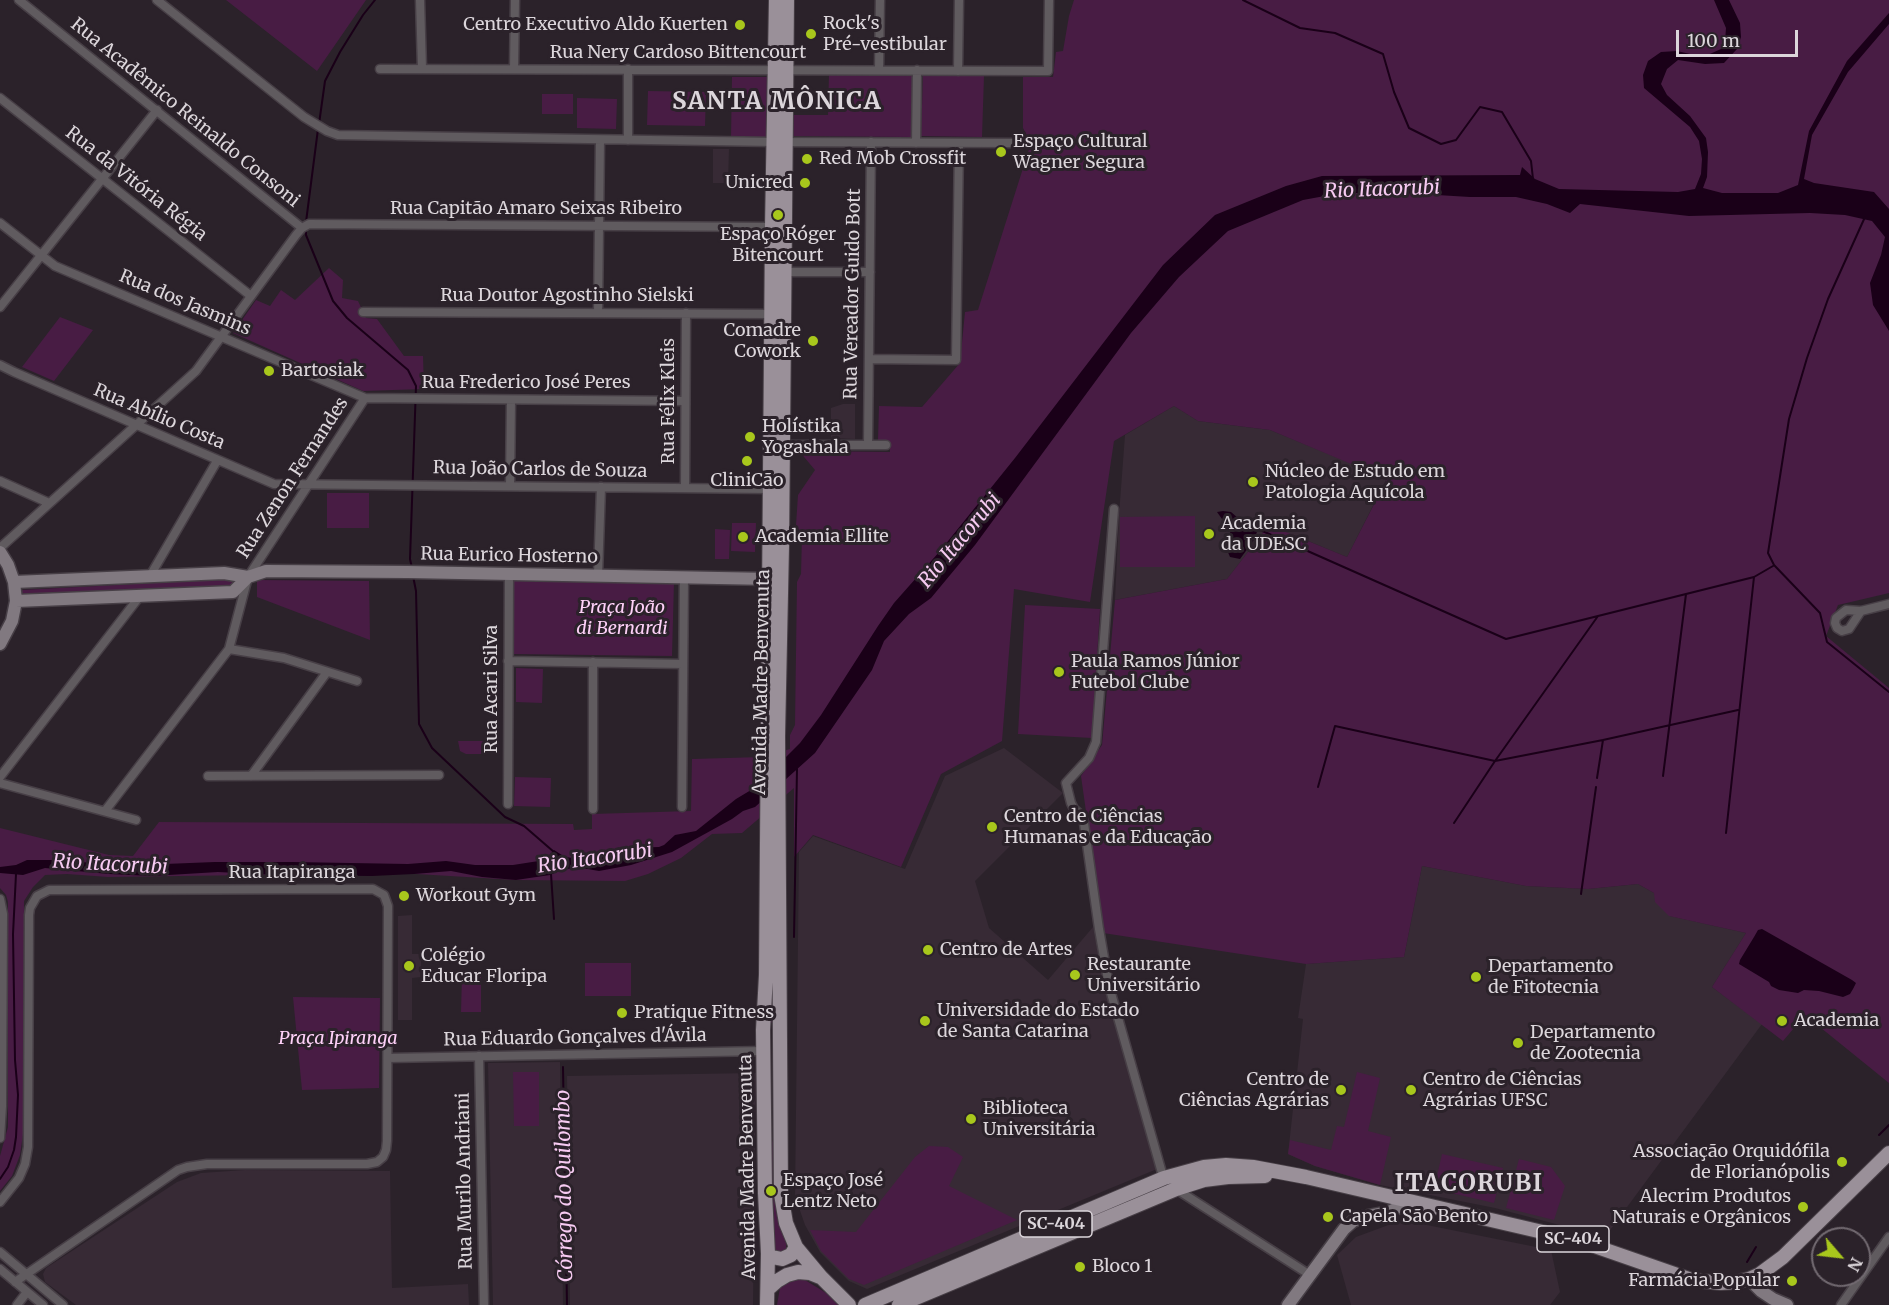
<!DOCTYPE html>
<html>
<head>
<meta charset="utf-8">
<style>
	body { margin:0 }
	#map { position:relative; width:1889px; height:1305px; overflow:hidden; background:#2b222a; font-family:Merriweather,serif }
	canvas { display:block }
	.north { position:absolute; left:1811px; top:1227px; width:60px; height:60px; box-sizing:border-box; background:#2b222a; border:2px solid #726a71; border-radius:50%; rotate:118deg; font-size:16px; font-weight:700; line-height:24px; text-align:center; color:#dcd6db }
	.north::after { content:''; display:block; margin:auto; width:21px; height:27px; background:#a8c71c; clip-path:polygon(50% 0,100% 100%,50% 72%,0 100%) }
	.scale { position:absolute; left:1676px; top:30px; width:122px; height:27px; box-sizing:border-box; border:3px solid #dcd6db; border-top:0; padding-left:8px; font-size:18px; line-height:21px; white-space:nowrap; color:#dcd6db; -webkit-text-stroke:4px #2b222a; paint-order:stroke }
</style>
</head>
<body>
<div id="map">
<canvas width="1889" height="1305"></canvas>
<div class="north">N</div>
<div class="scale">100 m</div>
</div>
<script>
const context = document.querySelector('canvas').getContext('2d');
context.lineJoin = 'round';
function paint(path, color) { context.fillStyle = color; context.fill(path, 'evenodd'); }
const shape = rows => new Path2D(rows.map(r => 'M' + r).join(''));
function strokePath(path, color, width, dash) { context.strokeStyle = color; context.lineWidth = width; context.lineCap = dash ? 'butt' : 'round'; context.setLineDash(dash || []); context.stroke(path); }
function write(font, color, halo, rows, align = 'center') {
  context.font = font + ' Merriweather,serif'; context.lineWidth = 6; context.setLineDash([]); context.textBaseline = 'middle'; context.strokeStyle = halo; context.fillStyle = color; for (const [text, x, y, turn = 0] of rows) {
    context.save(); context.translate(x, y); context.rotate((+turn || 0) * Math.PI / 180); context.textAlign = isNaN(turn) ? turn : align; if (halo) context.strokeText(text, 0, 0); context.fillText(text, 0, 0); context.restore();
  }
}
paint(shape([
	[713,149,729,149,728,183,713,183],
	[843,404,855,404,855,439,831,438,831,408],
	[1174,406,1198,421,1270,430,1387,478,1347,557,1269,525,1227,579,1115,600,1119,515,1125,435],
	[1004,748,1063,793,975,881,989,928,1048,980,1093,927,1101,969,1157,1169,867,1289,849,1281,820,1252,805,1225,795,1196,799,852,813,836,905,869,945,776],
	[1422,866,1526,886,1588,889,1638,884,1654,893,1670,916,1746,933,1712,987,1762,1024,1605,1237,1495,1208,1380,1185,1315,1166,1288,1154,1303,1019,1298,1018,1306,964,1404,957],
	[412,915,412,954,421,954,421,977,412,978,412,1020,398,1020,398,916],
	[560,1062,563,1305,493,1305,488,1063],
	[756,1073,753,1305,570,1305,567,1076],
	[245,1170,390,1171,392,1288,468,1284,469,1305,76,1305,45,1282,43,1274,46,1268,177,1182,201,1173],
	[1402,1220,1551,1250,1560,1292,1550,1305,1351,1305,1337,1255,1356,1237]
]), '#372a35');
paint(shape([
	[226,0,366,0,317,71],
	[1074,0,1889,0,1889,593,1838,605,1826,636,1889,688,1889,1083,1805,1015,1783,1041,1712,987,1746,933,1669,916,1655,902,1654,893,1638,884,1588,889,1526,886,1422,866,1404,957,1306,964,1103,933,1081,776,1102,745,1115,600,1227,579,1269,525,1347,557,1387,479,1270,430,1198,421,1174,406,1114,441,1090,602,1014,589,1002,741,941,774,901,867,813,835,794,857,794,788,774,805,774,1024,769,1021,770,809,742,833,712,834,681,858,648,874,625,881,516,880,400,873,108,877,67,874,45,875,33,887,24,901,23,1134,20,1155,12,1176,0,1191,0,1156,8,1127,8,902,6,895,0,888,0,828,109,855,133,856,159,822,573,824,574,830,592,829,592,814,691,811,692,759,762,757,790,749,790,735,795,725,797,582,801,574,802,535,796,525,798,495,815,470,799,451,890,452,890,441,878,440,879,406,922,407,960,363,965,312,978,310,1031,143,1023,128,1023,77,1053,77,1056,52,1063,51,1069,16],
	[829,72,913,73,912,137,790,136,790,115,828,115],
	[923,75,984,76,982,137,921,136],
	[732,77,770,77,769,137,731,137],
	[648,91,706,92,705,126,647,125],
	[542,94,573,94,573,114,542,114],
	[577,98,617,99,616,129,577,128],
	[329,268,343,280,342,298,358,301,366,318,377,319,404,356,423,356,424,389,363,391,233,333,256,300,270,306,281,290,295,300],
	[60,317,93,330,54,381,22,367],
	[327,493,369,493,369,528,327,528],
	[1195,516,1195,567,1120,567,1120,517],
	[732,523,756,523,755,552,731,551],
	[715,529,730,530,729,559,715,559],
	[232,579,234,581,232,586,22,597,21,590],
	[513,579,674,582,672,656,513,654],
	[257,580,369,581,370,640,257,597],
	[1025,605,1100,609,1092,738,1018,734],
	[516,668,543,669,542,703,516,702],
	[458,741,499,741,500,754,466,754,460,751],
	[515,777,551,778,550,807,514,806],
	[585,963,631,963,631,996,585,996],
	[462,974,481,974,481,1012,461,1012],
	[293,997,380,998,379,1088,302,1090],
	[513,1072,539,1072,539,1126,514,1126],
	[1357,1072,1380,1078,1368,1131,1391,1137,1380,1185,1315,1166,1288,1154,1290,1140,1331,1150,1337,1126,1344,1127],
	[766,1121,774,1146,776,1205,786,1243,786,1250,783,1255,773,1254],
	[929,1146,948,1147,963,1157,949,1186,1017,1220,864,1285,849,1279,821,1251,810,1230,856,1232,915,1157],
	[1442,1154,1503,1168,1494,1203,1434,1189],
	[1519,1159,1551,1167,1565,1186,1554,1220,1506,1208],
	[794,1278,805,1280,831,1296,839,1305,777,1305,780,1288,787,1280]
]), '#481c44');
paint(shape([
	[1714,0,1729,0,1740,23,1741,37,1737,49,1724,63,1705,64,1678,60,1667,69,1661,84,1667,95,1690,116,1706,138,1708,152,1707,177,1703,188,1722,193,1778,193,1798,185,1809,131,1847,61,1889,13,1889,24,1848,72,1812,135,1804,179,1814,183,1874,192,1889,209,1889,331,1873,305,1870,283,1881,255,1885,237,1872,221,1845,215,1810,213,1689,216,1580,204,1570,213,1547,204,1516,197,1470,197,1404,193,1341,193,1303,200,1228,231,1179,277,1131,333,975,545,931,598,909,614,884,641,872,670,815,753,755,807,743,811,732,819,672,852,631,865,599,871,582,868,564,869,550,875,516,880,482,877,451,871,414,874,372,876,276,875,218,872,152,876,109,874,45,868,23,875,0,873,0,867,16,865,27,860,66,860,115,866,215,862,292,862,408,864,446,861,475,865,513,865,545,860,554,850,565,857,573,858,602,854,627,848,659,847,664,845,675,835,696,831,736,799,756,787,800,743,821,715,878,626,894,603,940,551,1015,458,1163,265,1215,215,1286,186,1322,176,1520,175,1522,167,1535,179,1559,189,1678,192,1695,189,1701,174,1702,159,1699,141,1690,127,1644,88,1643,75,1648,61,1661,52,1677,51,1703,57,1721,49,1725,41,1726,28],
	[1223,511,1231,512,1238,518,1253,521,1258,529,1254,540,1240,559,1230,557,1227,550,1229,543,1227,538,1231,531,1228,521,1222,519,1217,512],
	[1762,929,1852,980,1856,983,1853,989,1850,994,1843,997,1819,991,1804,990,1798,993,1779,990,1771,986,1769,982,1739,964,1740,960,1754,937,1758,930]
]), '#1a0018');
strokePath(shape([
	[1243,0,1300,28,1335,33,1383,54,1394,92,1409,128,1441,144,1456,140,1480,107,1502,112,1531,161,1533,179],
	[319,124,325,81,340,52,363,15,375,0],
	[1865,217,1828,299,1807,358,1789,419,1768,553,1774,565,1820,613,1827,642,1889,692],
	[306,222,318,129],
	[306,227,306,235,333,301,347,318,408,370,416,386,410,559,412,568],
	[1258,529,1506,639,1754,577],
	[413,576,416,591,419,724,432,748,505,817,524,826,554,852],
	[1663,776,1686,594],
	[1597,778,1603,740,1738,710],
	[1318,787,1335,726,1495,761,1598,616],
	[1454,823,1495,761,1603,740],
	[1726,833,1754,577,1773,566],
	[551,874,554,919],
	[1581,894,1596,787],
	[794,937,797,769],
	[563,1067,567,1305],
	[1879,1135,1889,1125],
	[0,1179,8,1167,14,1150,16,1137,18,1095,15,1060,13,934,16,874],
	[1747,1262,1756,1247]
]), '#1a0018', 2);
const street = shape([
	[19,0,302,228],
	[157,0,304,117,327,131,338,135,774,142,1012,143],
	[420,0,422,68],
	[380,69,1048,71,1049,0],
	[514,69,515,0],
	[879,70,880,0],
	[958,71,959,0],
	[0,98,251,296],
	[628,140,628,69],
	[916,143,917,70],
	[0,223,55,266,365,398,685,401],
	[785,272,870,272],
	[0,307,157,110],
	[363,312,771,314],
	[598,313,600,140],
	[869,359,956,360,959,143],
	[0,365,14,372,274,484,772,489],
	[783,445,886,445],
	[868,445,871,142],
	[0,481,49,503],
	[510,486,511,400],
	[685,488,686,313],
	[1114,509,1096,742,1089,758,1066,783,1071,803,1074,809,1082,816,1084,823,1099,929,1109,986,1164,1180],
	[0,548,196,371,296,235,302,228,309,224,772,227],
	[598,575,601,487],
	[150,576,217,461],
	[1861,611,1849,629,1842,631,1837,628,1835,623,1836,618,1846,610,1861,611,1889,604],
	[229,649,284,658,357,681],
	[508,661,683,664],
	[593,662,593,809],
	[208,776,439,775],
	[251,776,327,672],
	[0,777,140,596],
	[0,783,136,820],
	[508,804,509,574],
	[682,807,684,577],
	[105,811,229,649,248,577,365,398],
	[0,899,3,914,2,1106,0,1138],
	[479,1056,484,1305],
	[388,1058,763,1051],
	[1176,1189,1310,1275],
	[0,1202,19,1178,25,1164,28,1147,29,915,30,908,37,896,49,890,373,889,384,895,388,906,387,1141,386,1150,383,1157,377,1162,367,1164,207,1164,187,1167,178,1170,15,1282],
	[0,1252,63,1305],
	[0,1269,43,1305],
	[17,1305,27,1292],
	[1841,1305,1889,1237]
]);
const secondary = shape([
	[0,552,8,565,14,582,16,601,12,621,0,644],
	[14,582,224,573,248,577,266,571,408,572,770,579],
	[16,601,233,592,248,577],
	[1749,1279,1761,1291,1773,1299,1787,1305],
	[1288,1305,1344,1229,1353,1221,1363,1217,1389,1212,1397,1208,1402,1199]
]);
const primary = shape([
	[787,0,782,546,778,736,781,1194,786,1223,796,1247,821,1277,849,1305],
	[768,1254,772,1257,782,1259,791,1255,796,1247],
	[768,1289,777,1281,787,1275,798,1272,810,1273,820,1277],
	[767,1305,768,1254,765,1193,763,1030,766,975,767,842,772,227,776,0],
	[865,1305,1164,1178,1204,1167,1226,1165,1253,1167,1306,1177,1577,1240,1692,1280,1721,1283,1735,1282,1749,1279,1760,1274,1783,1257,1889,1153],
	[899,1305,1176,1189,1204,1180,1228,1177,1265,1176]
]);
strokePath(street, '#473f46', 11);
strokePath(secondary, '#473f46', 15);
strokePath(primary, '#473f46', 16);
strokePath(street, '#605b5f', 8);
strokePath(secondary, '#817980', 12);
strokePath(primary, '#9a9099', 14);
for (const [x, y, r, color] of [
	[740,25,6,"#a8c71c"],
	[811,34,6,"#a8c71c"],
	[1001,152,6,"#a8c71c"],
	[807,159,6,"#a8c71c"],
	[805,183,6,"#a8c71c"],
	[778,215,6,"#a8c71c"],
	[813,341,6,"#a8c71c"],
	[269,371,6,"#a8c71c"],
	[750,437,6,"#a8c71c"],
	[747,461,6,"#a8c71c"],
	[1253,482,6,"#a8c71c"],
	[1209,534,6,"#a8c71c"],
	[743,537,6,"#a8c71c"],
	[1059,672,6,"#a8c71c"],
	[992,827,6,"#a8c71c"],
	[404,896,6,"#a8c71c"],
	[928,950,6,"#a8c71c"],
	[409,966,6,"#a8c71c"],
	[1075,975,6,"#a8c71c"],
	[1476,977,6,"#a8c71c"],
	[622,1013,6,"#a8c71c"],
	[925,1021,6,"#a8c71c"],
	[1782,1021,6,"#a8c71c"],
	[1518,1043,6,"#a8c71c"],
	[1341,1090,6,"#a8c71c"],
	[1411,1090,6,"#a8c71c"],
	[971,1119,6,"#a8c71c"],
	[1842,1162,6,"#a8c71c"],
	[771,1191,6,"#a8c71c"],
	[1803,1207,6,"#a8c71c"],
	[1328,1217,6,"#a8c71c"],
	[1080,1267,6,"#a8c71c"],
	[1792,1281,6,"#a8c71c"]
]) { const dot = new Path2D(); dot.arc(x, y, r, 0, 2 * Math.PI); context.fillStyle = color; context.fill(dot); strokePath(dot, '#2b222a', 2); }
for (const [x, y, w] of [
	[1056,1224,72],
	[1573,1239,72]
]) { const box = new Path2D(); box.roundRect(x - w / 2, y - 13, w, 26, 4.5); context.fillStyle = '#2b222a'; context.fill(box); strokePath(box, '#dcd6db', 1.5); }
write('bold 16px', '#dcd6db', null, [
	["SC-404",1056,1224],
	["SC-404",1573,1239]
]);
write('18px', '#dcd6db', '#2b222a', [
	["Rock's",823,24],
	["Pré-vestibular",823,45],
	["Centro Executivo Aldo Kuerten",728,25,"right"],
	["Espaço Cultural",1013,142],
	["Wagner Segura",1013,163],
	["Red Mob Crossfit",819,159],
	["Unicred",793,183,"right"],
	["Espaço Róger",778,235,"center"],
	["Bitencourt",778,256,"center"],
	["Comadre",801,331,"right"],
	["Cowork",801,352,"right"],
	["Bartosiak",281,371],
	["Holístika",762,427],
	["Yogashala",762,448],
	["Núcleo de Estudo em",1265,472],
	["Patologia Aquícola",1265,493],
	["CliniCão",747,481,"center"],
	["Academia",1221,524],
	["da UDESC",1221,545],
	["Academia Ellite",755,537],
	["Paula Ramos Júnior",1071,662],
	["Futebol Clube",1071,683],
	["Centro de Ciências",1004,817],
	["Humanas e da Educação",1004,838],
	["Workout Gym",416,896],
	["Centro de Artes",940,950],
	["Colégio",421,956],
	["Educar Floripa",421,977],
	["Restaurante",1087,965],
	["Universitário",1087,986],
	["Departamento",1488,967],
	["de Fitotecnia",1488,988],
	["Universidade do Estado",937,1011],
	["de Santa Catarina",937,1032],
	["Pratique Fitness",634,1013],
	["Academia",1794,1021],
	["Departamento",1530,1033],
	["de Zootecnia",1530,1054],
	["Centro de",1329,1080,"right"],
	["Ciências Agrárias",1329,1101,"right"],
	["Centro de Ciências",1423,1080],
	["Agrárias UFSC",1423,1101],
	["Biblioteca",983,1109],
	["Universitária",983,1130],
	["Associação Orquidófila",1830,1152,"right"],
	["de Florianópolis",1830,1173,"right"],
	["Espaço José",783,1181],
	["Lentz Neto",783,1202],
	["Alecrim Produtos",1791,1197,"right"],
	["Naturais e Orgânicos",1791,1218,"right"],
	["Capela São Bento",1340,1217],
	["Bloco 1",1092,1267],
	["Farmácia Popular",1780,1281,"right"]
], 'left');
write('18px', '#dcd6db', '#2b222a', [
	["Rua Nery Cardoso Bittencourt",678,53],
	["Rua Acadêmico Reinaldo Consoni",185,113,39],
	["Rua da Vitória Régia",136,184,38],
	["Rua Capitão Amaro Seixas Ribeiro",536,209],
	["Rua Vereador Guido Bott",853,294,-89],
	["Rua Doutor Agostinho Sielski",567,296],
	["Rua dos Jasmins",185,303,23],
	["Rua Frederico José Peres",526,383],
	["Rua Félix Kleis",669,401,-90],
	["Rua Abílio Costa",159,417,23],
	["Rua João Carlos de Souza",540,470,1],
	["Rua Zenon Fernandes",293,478,-57],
	["Rua Eurico Hosterno",509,556,1],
	["Avenida Madre Benvenuta",762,682,-89],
	["Rua Acari Silva",492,689,-90],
	["Rua Itapiranga",292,873],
	["Rua Eduardo Gonçalves d'Ávila",575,1038,-1],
	["Avenida Madre Benvenuta",748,1167,-91],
	["Rua Murilo Andriani",465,1181,-91]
]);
write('italic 18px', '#fed1f8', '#2b222a', [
	["Praça João",622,608],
	["di Bernardi",622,629],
	["Praça Ipiranga",338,1039]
]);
write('italic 20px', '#f7cbf2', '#2b222a', [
	["Rio Itacorubi",1382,190,-2],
	["Rio Itacorubi",960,541,-50],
	["Rio Itacorubi",595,859,-8],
	["Rio Itacorubi",110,865,3],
	["Córrego do Quilombo",565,1186,-91]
]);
context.letterSpacing = '1.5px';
write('bold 24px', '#dcd6db', '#2b222a', [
	["SANTA MÔNICA",777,102],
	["ITACORUBI",1469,1184]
]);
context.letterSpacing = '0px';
</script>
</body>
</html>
